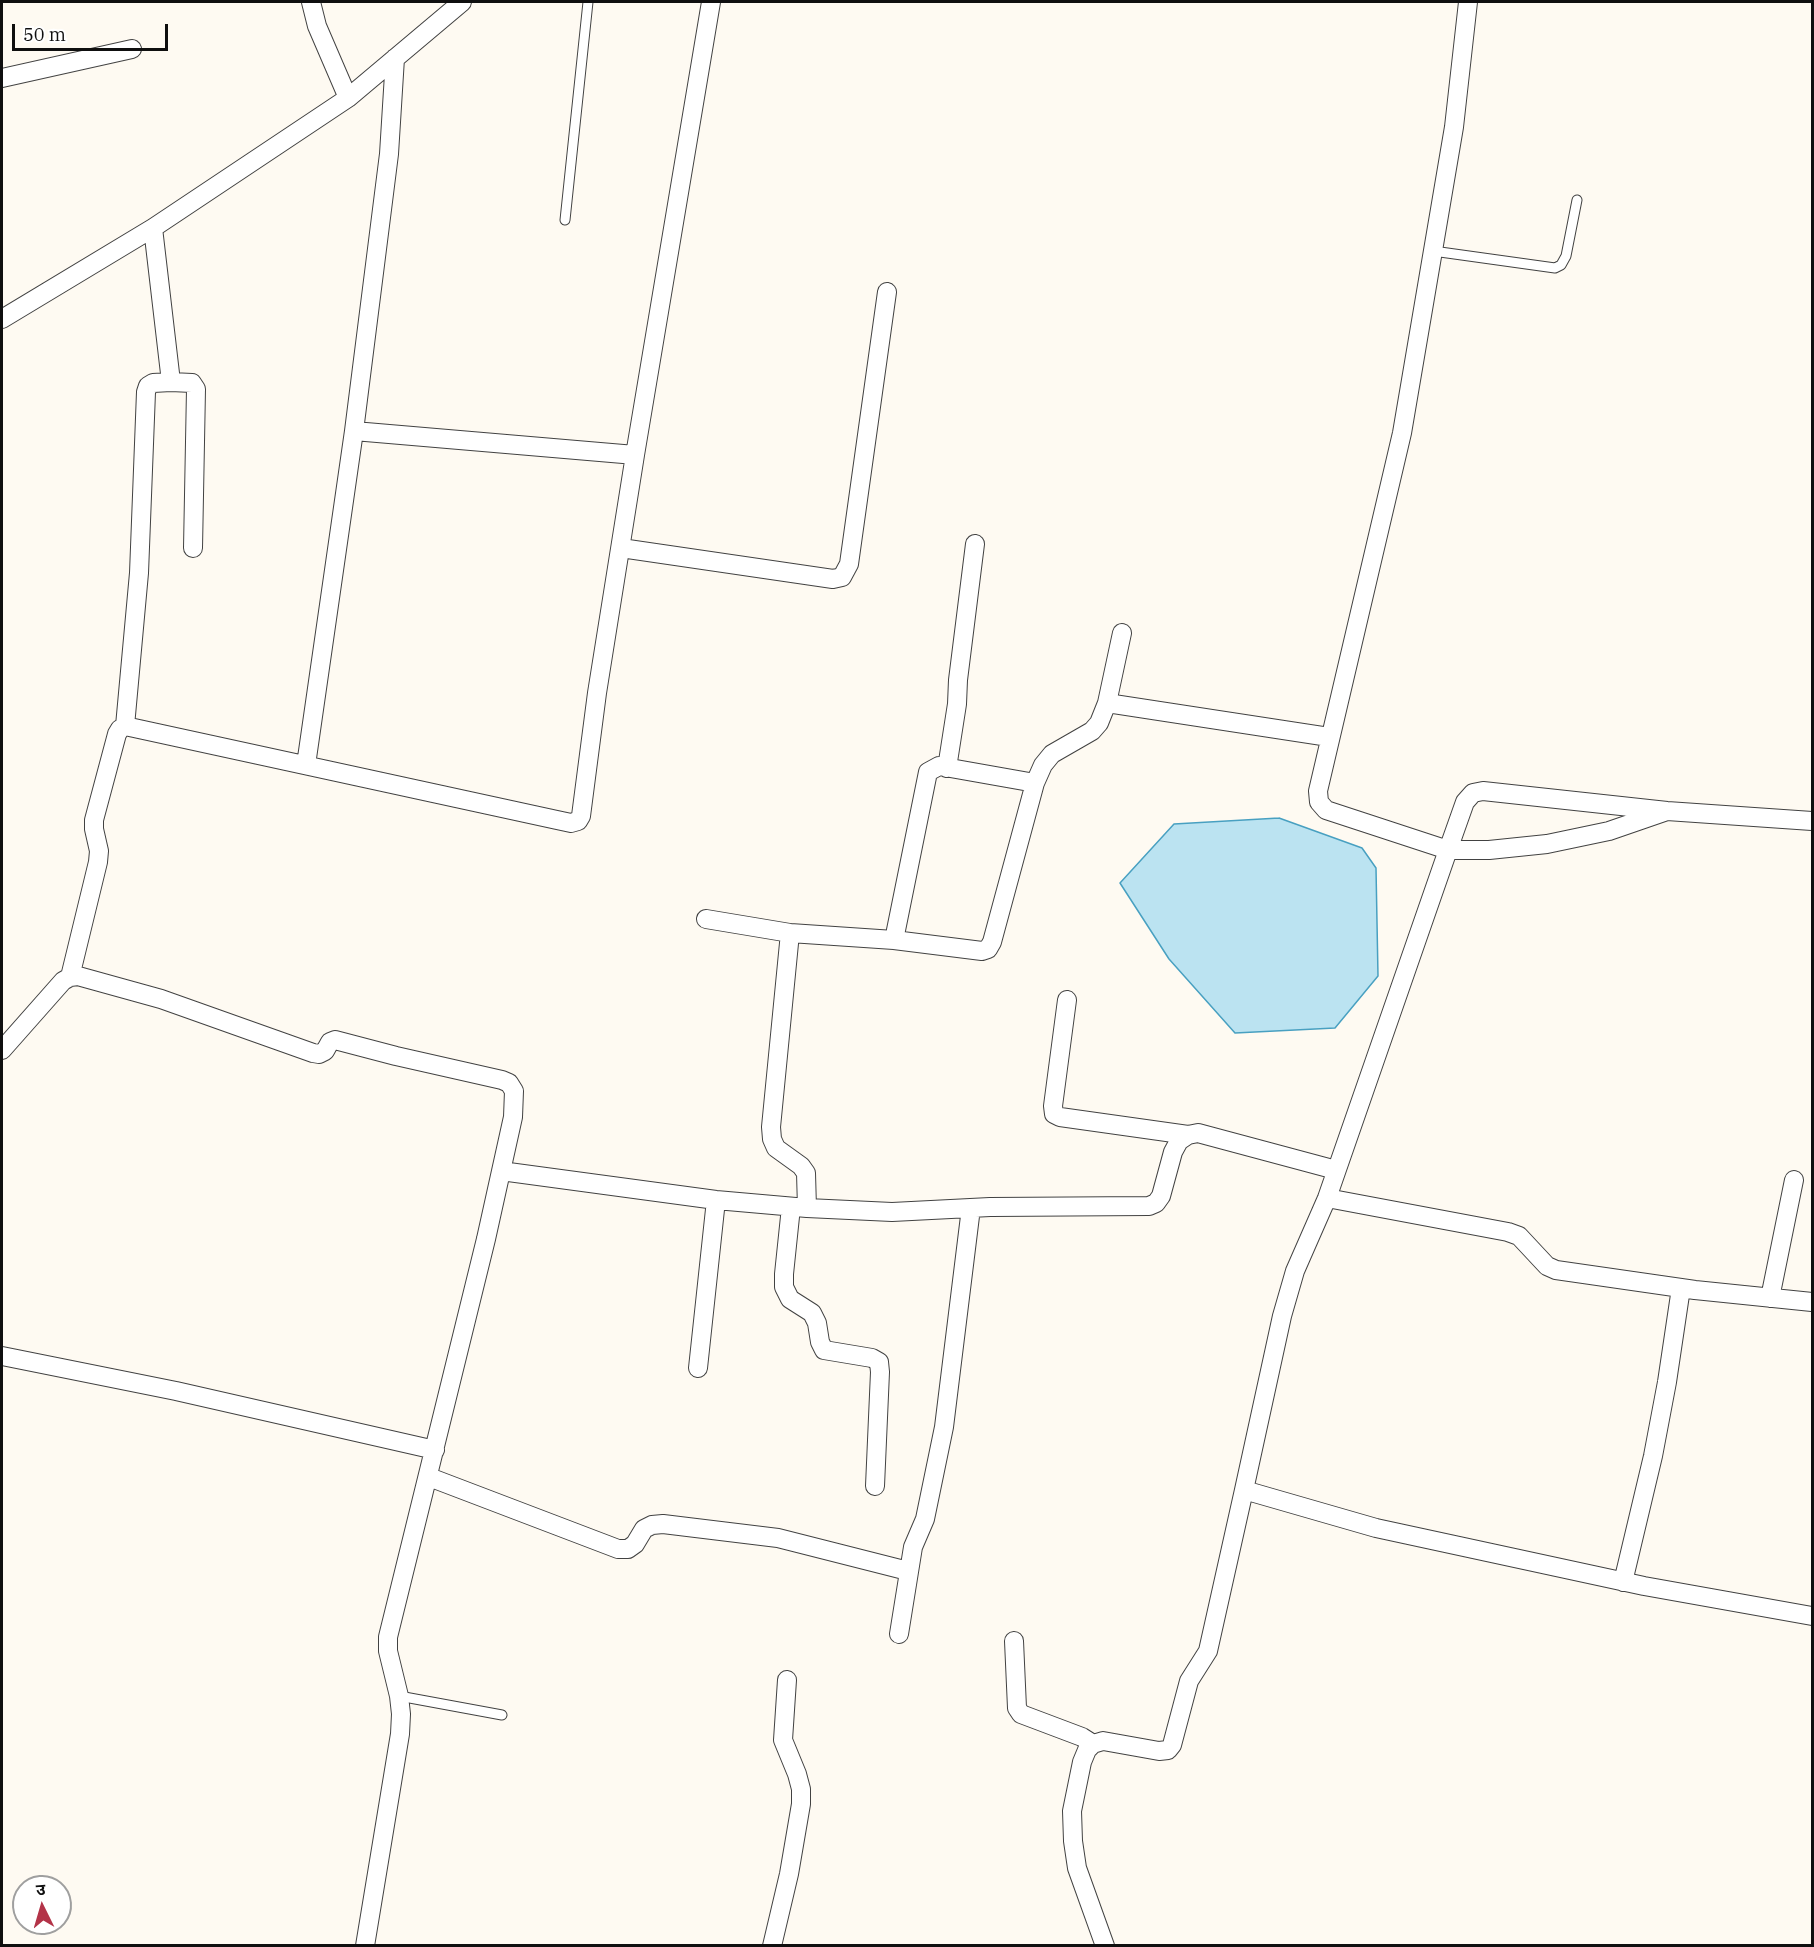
<!DOCTYPE html>
<html>
<head>
<meta charset="utf-8">
<style>
	body { margin:0 }
	#map { position:relative; width:1814px; height:1947px; overflow:hidden; background:#fefaf2; font-family:"IBM Plex Serif","Noto Sans Devanagari",serif }
	canvas { display:block }
	.frame { position:absolute; inset:0; border:3px solid #0f0f0f; pointer-events:none }
	.north { position:absolute; left:12px; top:1875px; width:60px; height:60px; box-sizing:border-box; background:#fff; border:2px solid #9f9f9f; border-radius:50%; rotate:355deg; font-size:16px; font-weight:700; line-height:24px; text-align:center; color:#0f0f0f }
	.north::after { content:''; display:block; margin:auto; width:21px; height:27px; background:#b33348; clip-path:polygon(50% 0,100% 100%,50% 72%,0 100%) }
	.scale { position:absolute; left:12px; top:24px; width:156px; height:27px; box-sizing:border-box; border:3px solid #0f0f0f; border-top:0; padding-left:8px; font-size:18px; line-height:21px; white-space:nowrap; color:#0f0f0f; -webkit-text-stroke:4px #fff; paint-order:stroke }
</style>
</head>
<body>
<div id="map">
<canvas width="1814" height="1947"></canvas>
<div class="frame"></div>
<div class="north">उ</div>
<div class="scale">50 m</div>
</div>
<script>
const context = document.querySelector('canvas').getContext('2d');
context.lineJoin = 'round';
function paint(path, color) { context.fillStyle = color; context.fill(path, 'evenodd'); }
const shape = rows => new Path2D(rows.map(r => 'M' + r).join(''));
function strokePath(path, color, width, dash) { context.strokeStyle = color; context.lineWidth = width; context.lineCap = dash ? 'butt' : 'round'; context.setLineDash(dash || []); context.stroke(path); }
const water = shape([
	[1279,818,1362,848,1376,868,1378,976,1335,1028,1235,1033,1169,959,1120,883,1174,824,1279,818]
]);
paint(water, '#bbe3f1');
strokePath(water, '#48a0c1', 1.5);
const service = shape([
	[565,220,588,2],
	[1433,251,1555,268,1561,265,1566,256,1577,200],
	[399,1696,502,1715]
]);
const minor = shape([
	[311,2,317,26,348,98],
	[1468,2,1454,127,1402,433,1318,791,1319,802,1326,810,1448,850,1327,1198,1295,1271,1282,1316,1244,1490,1376,1528,1644,1586,1812,1616],
	[2,78,132,49],
	[2,319,153,228,348,98,462,2],
	[171,382,192,383,196,389,193,548],
	[354,431,635,455],
	[621,548,833,579,842,577,849,564,887,292],
	[1107,703,1329,737],
	[125,726,557,820,571,823,578,821,581,816,597,693,635,455,711,2],
	[306,765,354,431,389,154,395,58],
	[947,768,957,704,958,680,975,544],
	[1667,811,1609,831,1547,844,1489,850,1448,850,1465,802,1473,793,1483,791,1667,811,1812,821],
	[706,919,790,933,894,940,982,951,988,949,992,942,1035,783,1043,765,1052,754,1092,731,1099,723,1107,703,1122,633],
	[790,933,771,1127,772,1139,776,1148,801,1166,806,1173,807,1208],
	[894,940,928,772,939,766,1035,783],
	[70,977,98,862,99,851,94,829,94,820,117,734,120,729,125,726,139,573,146,392,148,386,153,383,171,382,153,228],
	[1067,1000,1053,1106,1054,1114,1060,1117,1188,1135],
	[2,1050,63,981,70,977,78,976,161,999,313,1053,319,1054,325,1051,330,1042,335,1040,396,1056,502,1080,509,1083,514,1091,513,1117,486,1239,388,1637,388,1651,399,1696,401,1714,400,1734,365,1946],
	[501,1171,716,1200,807,1208,892,1212,990,1207,1149,1206,1156,1203,1161,1196,1173,1152,1179,1141,1188,1135,1198,1133,1336,1170],
	[1327,1198,1508,1232,1519,1236,1547,1266,1556,1270,1695,1290,1812,1302],
	[791,1207,784,1274,784,1287,790,1299,812,1313,817,1323,820,1342,824,1350,872,1358,879,1362,880,1372,875,1486],
	[1770,1298,1794,1180],
	[2,1356,176,1391,435,1450],
	[698,1368,716,1200],
	[429,1477,618,1549,628,1549,635,1544,644,1529,652,1525,663,1524,778,1538,908,1571],
	[1623,1582,1653,1456,1667,1382,1681,1288],
	[899,1634,913,1547,925,1519,944,1427,971,1208],
	[1014,1641,1017,1708,1021,1714,1082,1737,1093,1744],
	[772,1946,789,1874,801,1804,801,1789,797,1774,783,1740,787,1680],
	[1105,1946,1077,1868,1073,1841,1072,1811,1082,1762,1087,1750,1093,1744,1103,1741,1159,1751,1168,1750,1172,1745,1189,1681,1208,1651,1244,1490]
]);
strokePath(service, '#424242', 11);
strokePath(minor, '#424242', 20);
strokePath(service, '#fff', 9);
strokePath(minor, '#fff', 18);
</script>
</body>
</html>
